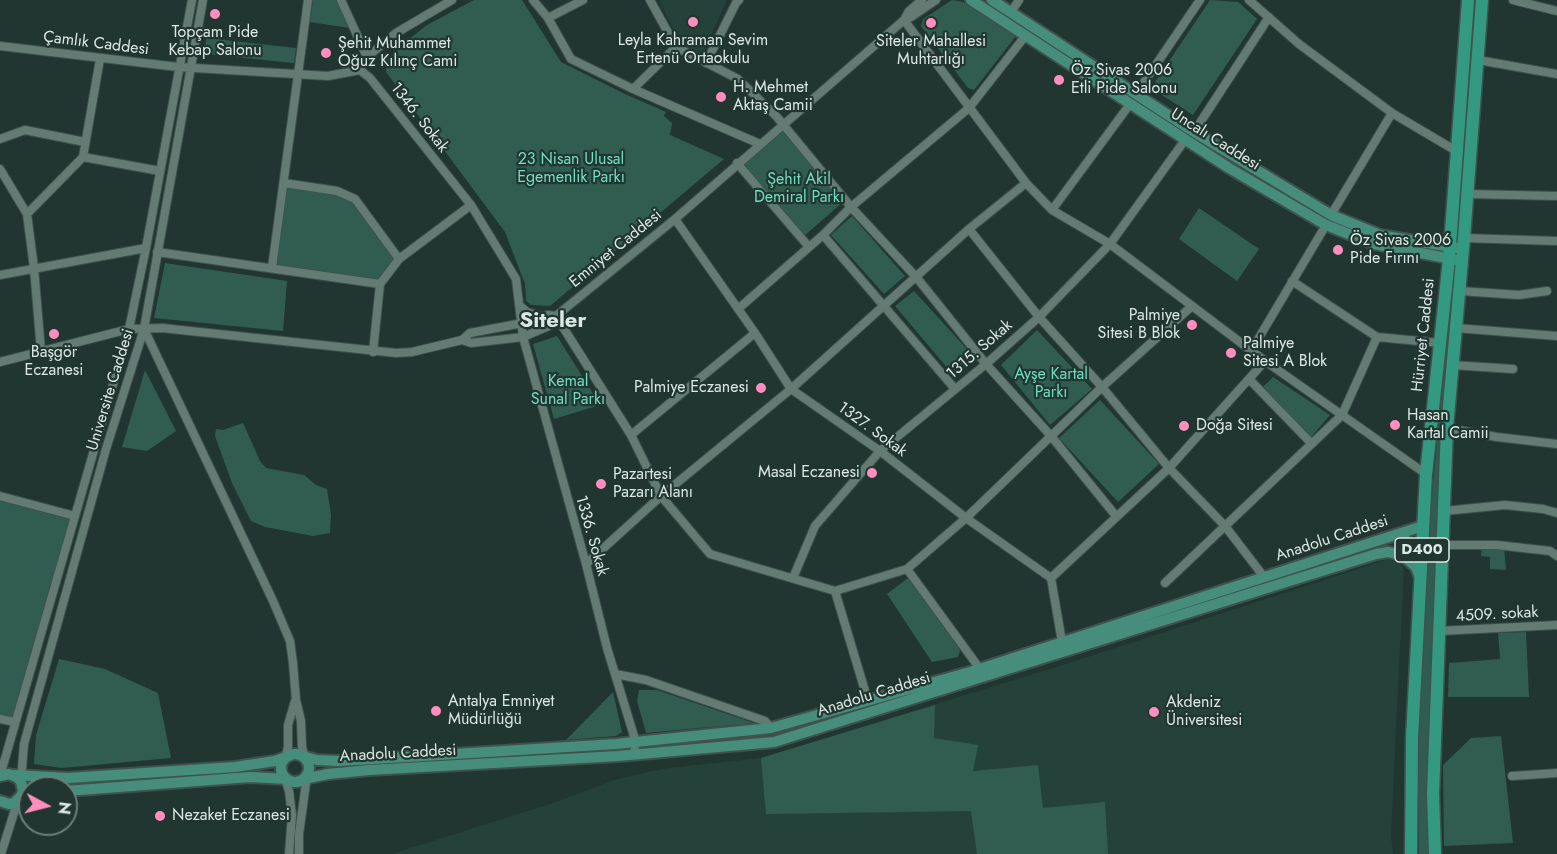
<!DOCTYPE html>
<html>
<head>
<meta charset="utf-8">
<style>
	body { margin:0 }
	#map { position:relative; width:1557px; height:854px; overflow:hidden; background:#213630; font-family:Jost,sans-serif }
	canvas { display:block }
	.north { position:absolute; left:18px; top:776px; width:60px; height:60px; box-sizing:border-box; background:#213630; border:2px solid #6b7d78; border-radius:50%; rotate:97deg; font-size:16px; font-weight:700; line-height:24px; text-align:center; color:#dbe7e3 }
	.north::after { content:''; display:block; margin:auto; width:21px; height:27px; background:#fe8ebd; clip-path:polygon(50% 0,100% 100%,50% 72%,0 100%) }
</style>
</head>
<body>
<div id="map">
<canvas width="1557" height="854"></canvas>
<div class="north">N</div>
</div>
<script>
const context = document.querySelector('canvas').getContext('2d');
context.lineJoin = 'round';
function paint(path, color) { context.fillStyle = color; context.fill(path, 'evenodd'); }
const shape = rows => new Path2D(rows.map(r => 'M' + r).join(''));
function strokePath(path, color, width, dash) { context.strokeStyle = color; context.lineWidth = width; context.lineCap = dash ? 'butt' : 'round'; context.setLineDash(dash || []); context.stroke(path); }
function write(font, color, halo, rows, align = 'center') {
  context.font = font + ' Jost,sans-serif'; context.lineWidth = 4.5; context.setLineDash([]); context.textBaseline = 'middle'; context.strokeStyle = halo; context.fillStyle = color; for (const [text, x, y, turn = 0] of rows) {
    context.save(); context.translate(x, y); context.rotate((+turn || 0) * Math.PI / 180); context.textAlign = isNaN(turn) ? turn : align; if (halo) context.strokeText(text, 0, 0); context.fillText(text, 0, 0); context.restore();
  }
}
paint(shape([
	[659,0,727,0,702,55,680,43],
	[1389,559,1401,564,1404,570,1396,724,1391,836,1393,854,392,854,556,802,617,779,668,768,761,758,1066,664]
]), '#25423a');
paint(shape([
	[313,0,337,0,349,28,310,22],
	[474,0,522,0,561,62,625,94,666,112,664,116,672,123,670,135,724,159,550,306,531,305,526,301,525,284,505,232,386,72,386,61,404,43,427,25],
	[952,0,963,2,1016,36,974,90,968,88,921,26,923,19],
	[1210,0,1238,2,1257,19,1193,115,1151,88],
	[206,38,296,48,294,63,205,54],
	[783,131,843,202,804,236,743,163],
	[287,187,337,195,352,203,395,259,378,280,276,265],
	[1199,208,1259,249,1237,281,1179,239],
	[852,216,905,276,884,294,831,235],
	[165,263,287,281,283,331,154,318],
	[1454,271,1430,854,1419,854,1419,713,1429,524],
	[914,291,976,359,955,377,895,306],
	[1037,330,1092,389,1050,425,1001,365],
	[557,336,600,405,554,419,533,344],
	[145,370,176,431,147,451,122,447],
	[1273,377,1330,415,1311,437,1261,389],
	[1100,400,1159,464,1118,502,1059,438],
	[243,423,260,461,266,468,304,475,316,485,327,489,331,515,330,533,313,536,265,527,251,521,232,483,215,436,216,429,223,430],
	[0,496,75,516,15,722,0,719],
	[1482,547,1504,548,1506,570,1490,569,1490,557,1481,556],
	[908,578,958,646,960,651,958,657,932,662,887,594],
	[1526,632,1529,697,1448,697,1449,663,1500,659,1498,633],
	[59,659,105,669,158,693,171,758,62,768,34,764,36,735],
	[639,690,657,690,754,723,646,733,637,701],
	[613,692,622,732,616,736,566,740],
	[935,705,934,738,978,745,973,771,1038,765,1043,808,1105,802,1108,854,977,854,971,811,766,814,761,758],
	[1501,736,1513,843,1444,846,1443,765,1471,738]
]), '#315d51');
const minor = shape([
	[341,0,367,57],
	[533,0,548,18,571,59,633,89,760,144],
	[650,0,676,47,738,79,777,117,851,207,917,278,986,364,1051,436,1116,516],
	[1249,0,1299,44,1392,113,1458,152],
	[1513,0,1557,11],
	[1011,12,1019,0],
	[548,18,583,0],
	[904,20,1026,183,1052,210,1110,244,1265,361,1426,474],
	[904,20,911,17,936,0],
	[0,46,178,67,328,76,360,70,370,78,471,205,516,279,523,337,586,564,607,648,634,736,635,754],
	[1478,60,1557,74],
	[706,63,736,3,739,0],
	[360,70,367,57,396,33,452,0],
	[633,89,676,47],
	[1136,94,1200,0],
	[1194,132,1269,17],
	[0,139,25,130,85,142],
	[83,157,160,171],
	[737,163,809,247],
	[0,169,27,214,34,268,41,351],
	[284,183,337,191,355,199,399,259],
	[1467,194,1557,196],
	[1052,210,1130,104],
	[27,214,83,157,100,59],
	[1331,215,1392,113],
	[675,219,755,333,791,389,880,451,966,518,1051,578,1062,642],
	[969,229,1039,317,1102,387,1169,468,1225,526,1264,577],
	[823,235,955,389],
	[1464,238,1557,241],
	[157,252,380,284,399,259,471,205],
	[272,268,308,0],
	[0,275,146,248],
	[1292,281,1377,337,1440,343],
	[1460,291,1519,295,1547,291],
	[519,305,527,312,542,317],
	[738,309,823,235,851,207,969,108,1026,35],
	[556,316,631,435,661,496,710,554,835,591,907,569,966,518,1102,387,1192,306],
	[1456,328,1557,336],
	[144,329,273,601,290,641,293,663,296,700,301,721,302,747,305,758],
	[462,340,470,333,528,322,548,315,556,316],
	[1251,351,1326,225],
	[373,352,380,284],
	[0,362,129,329,162,328,396,353,412,352,462,340,471,343,523,337,551,325,556,316,675,219,904,20,909,11,922,0],
	[1452,365,1513,369],
	[1249,379,1312,444],
	[1447,428,1497,437,1557,444],
	[631,435,755,333],
	[0,496,75,516],
	[1444,511,1505,505,1543,509,1557,513],
	[1442,545,1497,545,1550,551,1557,556],
	[586,564,661,496,791,389,969,229,1026,183],
	[907,569,980,669],
	[793,578,815,526,880,451,986,364,1039,317,1110,244,1185,140],
	[1051,578,1169,468,1265,361],
	[1165,583,1342,415,1377,337],
	[835,591,868,701],
	[1439,631,1557,625],
	[615,674,646,680,765,721,771,728],
	[0,719,15,722],
	[285,759,288,747,288,725,295,701],
	[0,776,129,329,146,248,192,0],
	[284,776,289,791,292,815,289,854],
	[1512,776,1557,773],
	[21,780,24,744,106,449,144,329,203,0],
	[1,854,18,800],
	[299,854,299,834,307,776]
]);
const major = shape([
	[971,0,1229,168,1326,225,1374,244,1462,261],
	[992,0,1194,132,1331,215,1380,235,1457,248],
	[1398,554,1406,548,1407,542,1403,536,1398,534],
	'281 768a14 14 0 1 1 28 0a14 14 0 1 1-28 0Z',
	[302,756,317,760,338,761,439,755,616,744,771,728,970,672,1423,526],
	[14,775,68,778,235,767,275,761,289,756],
	[0,776,9,774,18,778,21,782,23,791,21,796,14,803,9,804,0,801],
	[304,779,328,774,369,770,618,756,774,742,1376,554,1388,552,1402,555,1416,567,1420,578],
	[66,791,250,777,287,779]
]);
const highway = shape([
	[1411,854,1412,738,1426,474,1449,259,1468,0],
	[1435,854,1433,794,1447,428,1464,238,1482,0]
]);
strokePath(minor, '#3f524d', 10);
strokePath(major, '#3f524d', 14);
strokePath(highway, '#3f524d', 15);
strokePath(minor, '#637b73', 8);
strokePath(major, '#478d7b', 10);
strokePath(highway, '#349981', 12);
for (const [x, y, r, color] of [
	[215,14,6,"#fe8ebd"],
	[693,22,6,"#fe8ebd"],
	[931,23,6,"#fe8ebd"],
	[326,53,6,"#fe8ebd"],
	[1059,80,6,"#fe8ebd"],
	[721,97,6,"#fe8ebd"],
	[1338,250,6,"#fe8ebd"],
	[1192,325,6,"#fe8ebd"],
	[54,334,6,"#fe8ebd"],
	[1231,353,6,"#fe8ebd"],
	[761,388,6,"#fe8ebd"],
	[1395,425,6,"#fe8ebd"],
	[1184,426,6,"#fe8ebd"],
	[872,473,6,"#fe8ebd"],
	[601,484,6,"#fe8ebd"],
	[436,711,6,"#fe8ebd"],
	[1154,712,6,"#fe8ebd"],
	[160,816,6,"#fe8ebd"]
]) { const dot = new Path2D(); dot.arc(x, y, r, 0, 2 * Math.PI); context.fillStyle = color; context.fill(dot); strokePath(dot, '#213630', 2); }
for (const [x, y, w] of [
	[1422,550,54]
]) { const box = new Path2D(); box.roundRect(x - w / 2, y - 12, w, 24, 4.5); context.fillStyle = '#213630'; context.fill(box); strokePath(box, '#dbe7e3', 1.5); }
write('bold 15px', '#dbe7e3', null, [
	["D400",1422,550]
]);
write('16px', '#dbe7e3', '#213630', [
	["Topçam Pide",215,33,"center"],
	["Kebap Salonu",215,51,"center"],
	["Leyla Kahraman Sevim",693,41,"center"],
	["Ertenü Ortaokulu",693,59,"center"],
	["Siteler Mahallesi",931,42,"center"],
	["Muhtarlığı",931,60,"center"],
	["Şehit Muhammet",338,44],
	["Oğuz Kılınç Cami",338,62],
	["Öz Sivas 2006",1071,71],
	["Etli Pide Salonu",1071,89],
	["H. Mehmet",733,88],
	["Aktaş Camii",733,106],
	["Öz Sivas 2006",1350,241],
	["Pide Fırını",1350,259],
	["Palmiye",1180,316,"right"],
	["Sitesi B Blok",1180,334,"right"],
	["Palmiye",1243,344],
	["Sitesi A Blok",1243,362],
	["Başgör",54,353,"center"],
	["Eczanesi",54,371,"center"],
	["Palmiye Eczanesi",749,388,"right"],
	["Hasan",1407,416],
	["Kartal Camii",1407,434],
	["Doğa Sitesi",1196,426],
	["Masal Eczanesi",860,473,"right"],
	["Pazartesi",613,475],
	["Pazarı Alanı",613,493],
	["Antalya Emniyet",448,702],
	["Müdürlüğü",448,720],
	["Akdeniz",1166,703],
	["Üniversitesi",1166,721],
	["Nezaket Eczanesi",172,816]
], 'left');
write('16px', '#dbe7e3', '#213630', [
	["Çamlık Caddesi",96,44,7],
	["1346. Sokak",419,118,52],
	["Uncalı Caddesi",1215,140,32],
	["Emniyet Caddesi",616,249,-39],
	["Hürriyet Caddesi",1424,335,-84],
	["1315. Sokak",980,350,-41],
	["Universite Caddesi",111,390,-73],
	["1327. Sokak",872,430,36],
	["1336. Sokak",591,536,74],
	["Anadolu Caddesi",1332,539,-18],
	["4509. sokak",1497,615,-3],
	["Anadolu Caddesi",874,695,-17],
	["Anadolu Caddesi",398,754,-3]
]);
write('16px', '#70dec1', '#213630', [
	["23 Nisan Ulusal",571,160],
	["Egemenlik Parkı",571,178],
	["Şehit Akil",799,180],
	["Demiral Parkı",799,198],
	["Ayşe Kartal",1051,375],
	["Parkı",1051,393],
	["Kemal",568,382],
	["Sunal Parkı",568,400]
]);
write('bold 22px', '#dbe7e3', '#213630', [
	["Siteler",553,322]
]);
</script>
</body>
</html>
